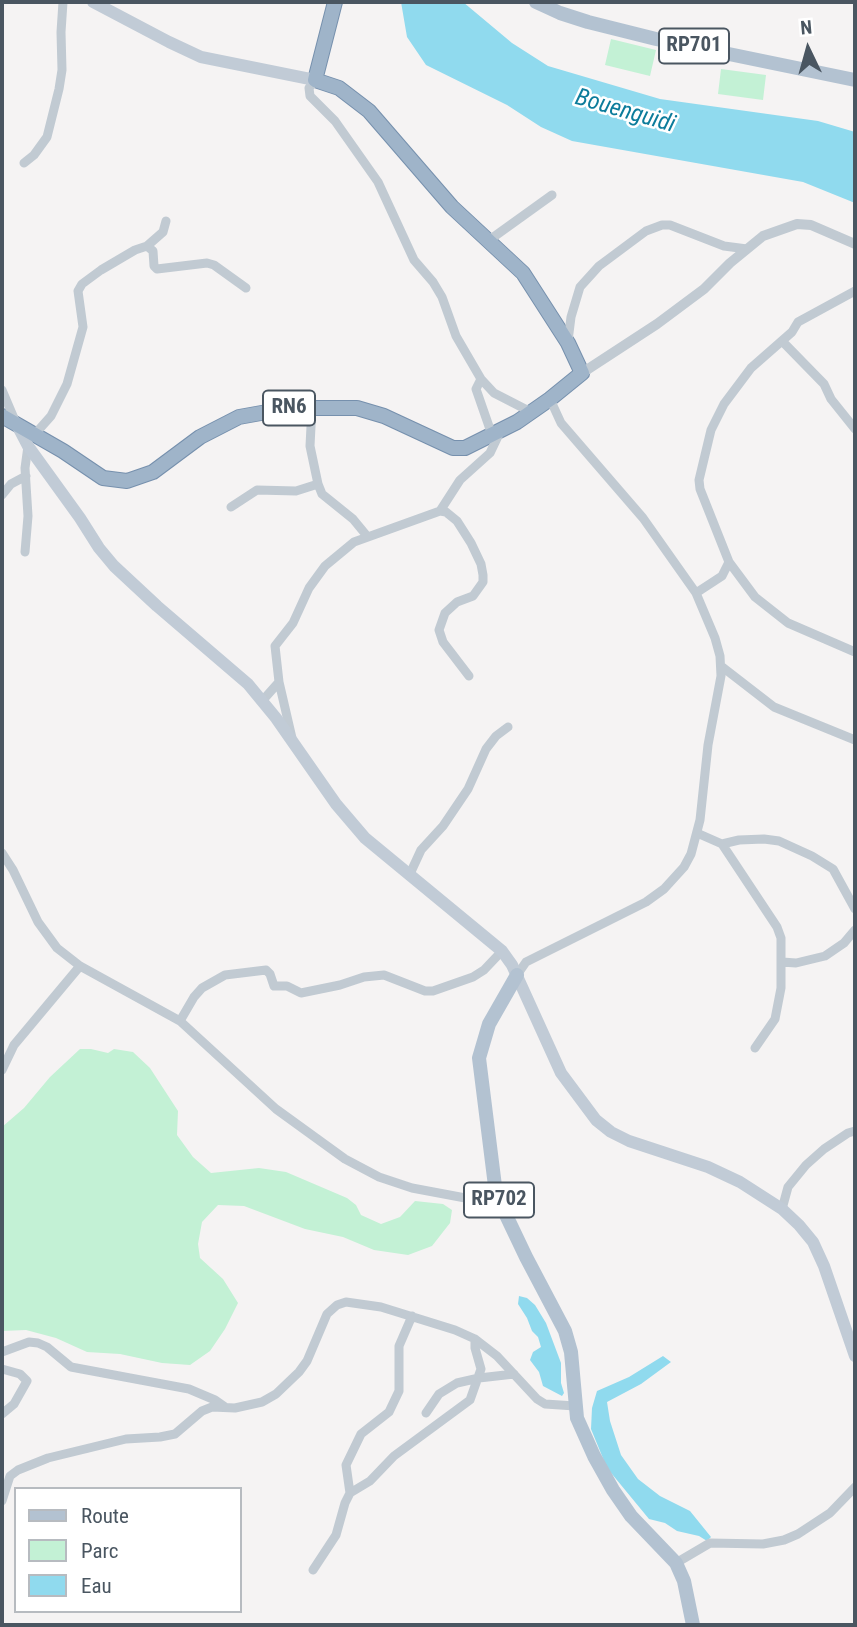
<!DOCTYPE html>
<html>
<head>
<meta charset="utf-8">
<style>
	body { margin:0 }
	#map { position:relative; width:857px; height:1627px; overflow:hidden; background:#f5f3f3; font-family:"Roboto Condensed",sans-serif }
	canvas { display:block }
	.frame { position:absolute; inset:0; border:4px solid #4a5661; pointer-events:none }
	.legend { position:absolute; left:14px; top:1487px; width:228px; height:126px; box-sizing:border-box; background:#fff; border:2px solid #b7bbc0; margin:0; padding:9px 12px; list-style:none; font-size:21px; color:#4a5661 }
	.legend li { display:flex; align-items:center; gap:14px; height:35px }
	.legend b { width:35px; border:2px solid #b7bbc0 }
	.north { position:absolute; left:773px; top:14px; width:70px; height:70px; -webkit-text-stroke:5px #fff; paint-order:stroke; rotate:355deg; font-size:19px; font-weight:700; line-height:28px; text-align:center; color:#4a5661 }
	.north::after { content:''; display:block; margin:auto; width:24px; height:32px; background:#4a5661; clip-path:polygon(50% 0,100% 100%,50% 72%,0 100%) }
</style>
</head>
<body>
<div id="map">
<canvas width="857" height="1627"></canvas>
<div class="frame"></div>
<ul class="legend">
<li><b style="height:9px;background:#b3c2d1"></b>Route</li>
<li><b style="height:19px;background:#c3f1d5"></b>Parc</li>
<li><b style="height:19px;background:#90daee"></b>Eau</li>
</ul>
<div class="north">N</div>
</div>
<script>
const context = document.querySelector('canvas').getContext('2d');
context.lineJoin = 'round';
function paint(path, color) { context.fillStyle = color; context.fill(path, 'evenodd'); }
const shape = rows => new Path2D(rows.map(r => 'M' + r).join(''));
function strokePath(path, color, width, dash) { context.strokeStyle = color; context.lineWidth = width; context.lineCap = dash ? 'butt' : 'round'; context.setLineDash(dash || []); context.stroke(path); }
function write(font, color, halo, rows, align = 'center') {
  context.font = font + ' "Roboto Condensed",sans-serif'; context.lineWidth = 5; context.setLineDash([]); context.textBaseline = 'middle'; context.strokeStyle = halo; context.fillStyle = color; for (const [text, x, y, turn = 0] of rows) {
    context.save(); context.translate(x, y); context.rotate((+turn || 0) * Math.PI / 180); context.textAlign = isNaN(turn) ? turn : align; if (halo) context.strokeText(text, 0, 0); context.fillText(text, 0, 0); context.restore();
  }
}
paint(shape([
	[611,39,656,50,650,76,605,65],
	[721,69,766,75,763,100,718,94],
	[80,1049,91,1049,108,1053,114,1049,133,1052,150,1068,178,1111,177,1135,193,1157,211,1173,259,1168,286,1172,347,1198,356,1205,361,1215,381,1224,400,1217,415,1201,443,1204,452,1210,450,1223,432,1246,408,1255,374,1250,343,1237,305,1229,244,1206,218,1205,202,1222,198,1244,200,1258,223,1279,238,1303,225,1329,210,1351,190,1365,162,1363,120,1354,87,1352,56,1338,26,1330,2,1331,2,1127,24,1108,50,1077]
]), '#c3f1d5');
paint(shape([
	[401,2,463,2,512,43,548,66,660,99,818,121,855,132,855,203,803,182,572,141,541,127,507,105,426,65,407,37],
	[519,1296,527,1298,535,1305,546,1323,561,1363,561,1383,564,1393,562,1396,543,1386,539,1372,530,1360,533,1352,541,1347,538,1337,532,1331,527,1318,518,1304],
	[663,1356,671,1362,641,1384,607,1402,610,1421,621,1455,638,1479,660,1496,690,1511,711,1537,707,1541,699,1536,677,1531,665,1523,649,1519,607,1468,591,1429,592,1408,597,1391,629,1377]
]), '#90daee');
const trunk = shape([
	[2,416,63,451,103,478,127,481,153,472,200,437,239,417,289,408,357,408,384,416,453,448,465,448,517,422,550,399,582,373,568,343,523,273,452,207,369,111,339,88,315,80,335,2]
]);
strokePath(trunk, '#7690ad', 16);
strokePath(shape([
	[315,80,309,88,310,96,335,121,378,182,414,260,433,282,442,297,456,336,481,379,494,393,531,412],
	[24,163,34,155,47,137,59,89,62,70,61,32,63,2],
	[488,241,552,195],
	[147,246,163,232,166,221],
	[855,291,798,322,792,332,751,368,724,404,711,430,699,480,700,489,729,562,755,597,788,623,855,652],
	[568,341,571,317,580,287,599,266,646,231,662,225,670,225,724,246,747,249],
	[782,341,824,384,831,399,855,429],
	[481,379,476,389,492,435],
	[2,390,16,423],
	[312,407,310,446,318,484,322,494,353,519,367,536],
	[35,434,51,416,67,384,83,327,78,291,82,284,101,270,135,250,147,246,153,251,154,266,157,269,207,263,214,265,246,288],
	[2,495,11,484,26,476],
	[231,507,257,490,296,491,318,484],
	[440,511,460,480,490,453,500,432],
	[25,552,28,516,25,468,28,446],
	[696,593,722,576,729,562],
	[721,666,774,707,855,740],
	[279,682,292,738],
	[263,700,279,682,275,646,293,623,309,588,325,566,354,542,440,511,446,512,457,521,471,543,481,564,483,575,483,582,473,596,457,602,445,613,439,630,443,642,469,676],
	[697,833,722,844,777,927,781,938,781,988,775,1019,755,1048],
	[722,844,739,840,764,839,779,841,812,856,833,869,855,909],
	[2,853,13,870,38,922,57,948,80,966,180,1021,276,1109,345,1159,379,1177,412,1188,476,1200,485,1199,496,1194],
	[409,876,421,850,443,826,468,789,486,749,496,736,508,727],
	[782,962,796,963,825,956,844,943,855,930],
	[517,975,526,962,646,902,664,889,684,867,691,854,700,820,708,745,721,676,720,656,715,638,696,593,643,518,561,423,550,399],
	[180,1021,194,997,202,988,225,975,266,970,270,974,274,986,287,986,301,993,340,985,364,977,384,975,425,991,433,991,473,977,484,970,502,951],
	[2,1070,14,1045,80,966],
	[782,1209,788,1187,806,1165,824,1149,848,1133,855,1131],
	[2,1352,29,1342,38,1343,47,1347,71,1367,189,1389,215,1400,225,1407],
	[2,1369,20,1374,27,1381,14,1404,2,1414],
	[426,1413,439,1394,457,1383,479,1378,514,1374],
	[350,1493,346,1465,361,1434,389,1412,399,1391,399,1346,412,1316],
	[2,1501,10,1476,18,1470,48,1458,126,1439,160,1437,175,1434,202,1411,212,1407,235,1408,262,1402,276,1394,299,1372,307,1361,327,1314,337,1305,346,1302,381,1307,455,1330,475,1339,497,1356,537,1399,545,1404,575,1406],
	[676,1563,710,1543,763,1544,784,1540,798,1534,830,1513,855,1487],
	[313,1570,336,1535,345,1503,350,1493,370,1481,394,1456,470,1400,481,1369,475,1348,475,1339]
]), '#c1cad2', 9);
strokePath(shape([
	[582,373,657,324,704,289,730,263,763,236,797,224,811,225,855,244]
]), '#c1cad2', 10);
strokePath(shape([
	[93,2,169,42,201,57,315,80],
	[16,423,28,446,80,518,99,548,114,566,157,606,248,684,276,718,336,804,365,838,502,951,512,965,561,1073,596,1120,611,1132,629,1141,708,1167,740,1182,782,1209,799,1225,813,1242,824,1266,855,1356]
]), '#c1cbd6', 12);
strokePath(shape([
	[536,2,560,13,588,22,656,39,855,80],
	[517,975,489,1024,479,1058,496,1194,526,1257,565,1331,571,1352,577,1418,594,1456,613,1490,631,1516,676,1563,684,1581,693,1625]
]), '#b3c2d1', 14);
strokePath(trunk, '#9fb4c9', 14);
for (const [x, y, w] of [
	[694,46,70],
	[289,408,52],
	[499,1200,70]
]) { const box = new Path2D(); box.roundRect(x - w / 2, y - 17.5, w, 35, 5); context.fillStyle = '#fff'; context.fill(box); strokePath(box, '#4a5661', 2); }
write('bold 21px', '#4a5661', null, [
	["RP701",694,46],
	["RN6",289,408],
	["RP702",499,1200]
]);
write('italic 24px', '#0c7c9b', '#fff', [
	["Bouenguidi",625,112,16]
]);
</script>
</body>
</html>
